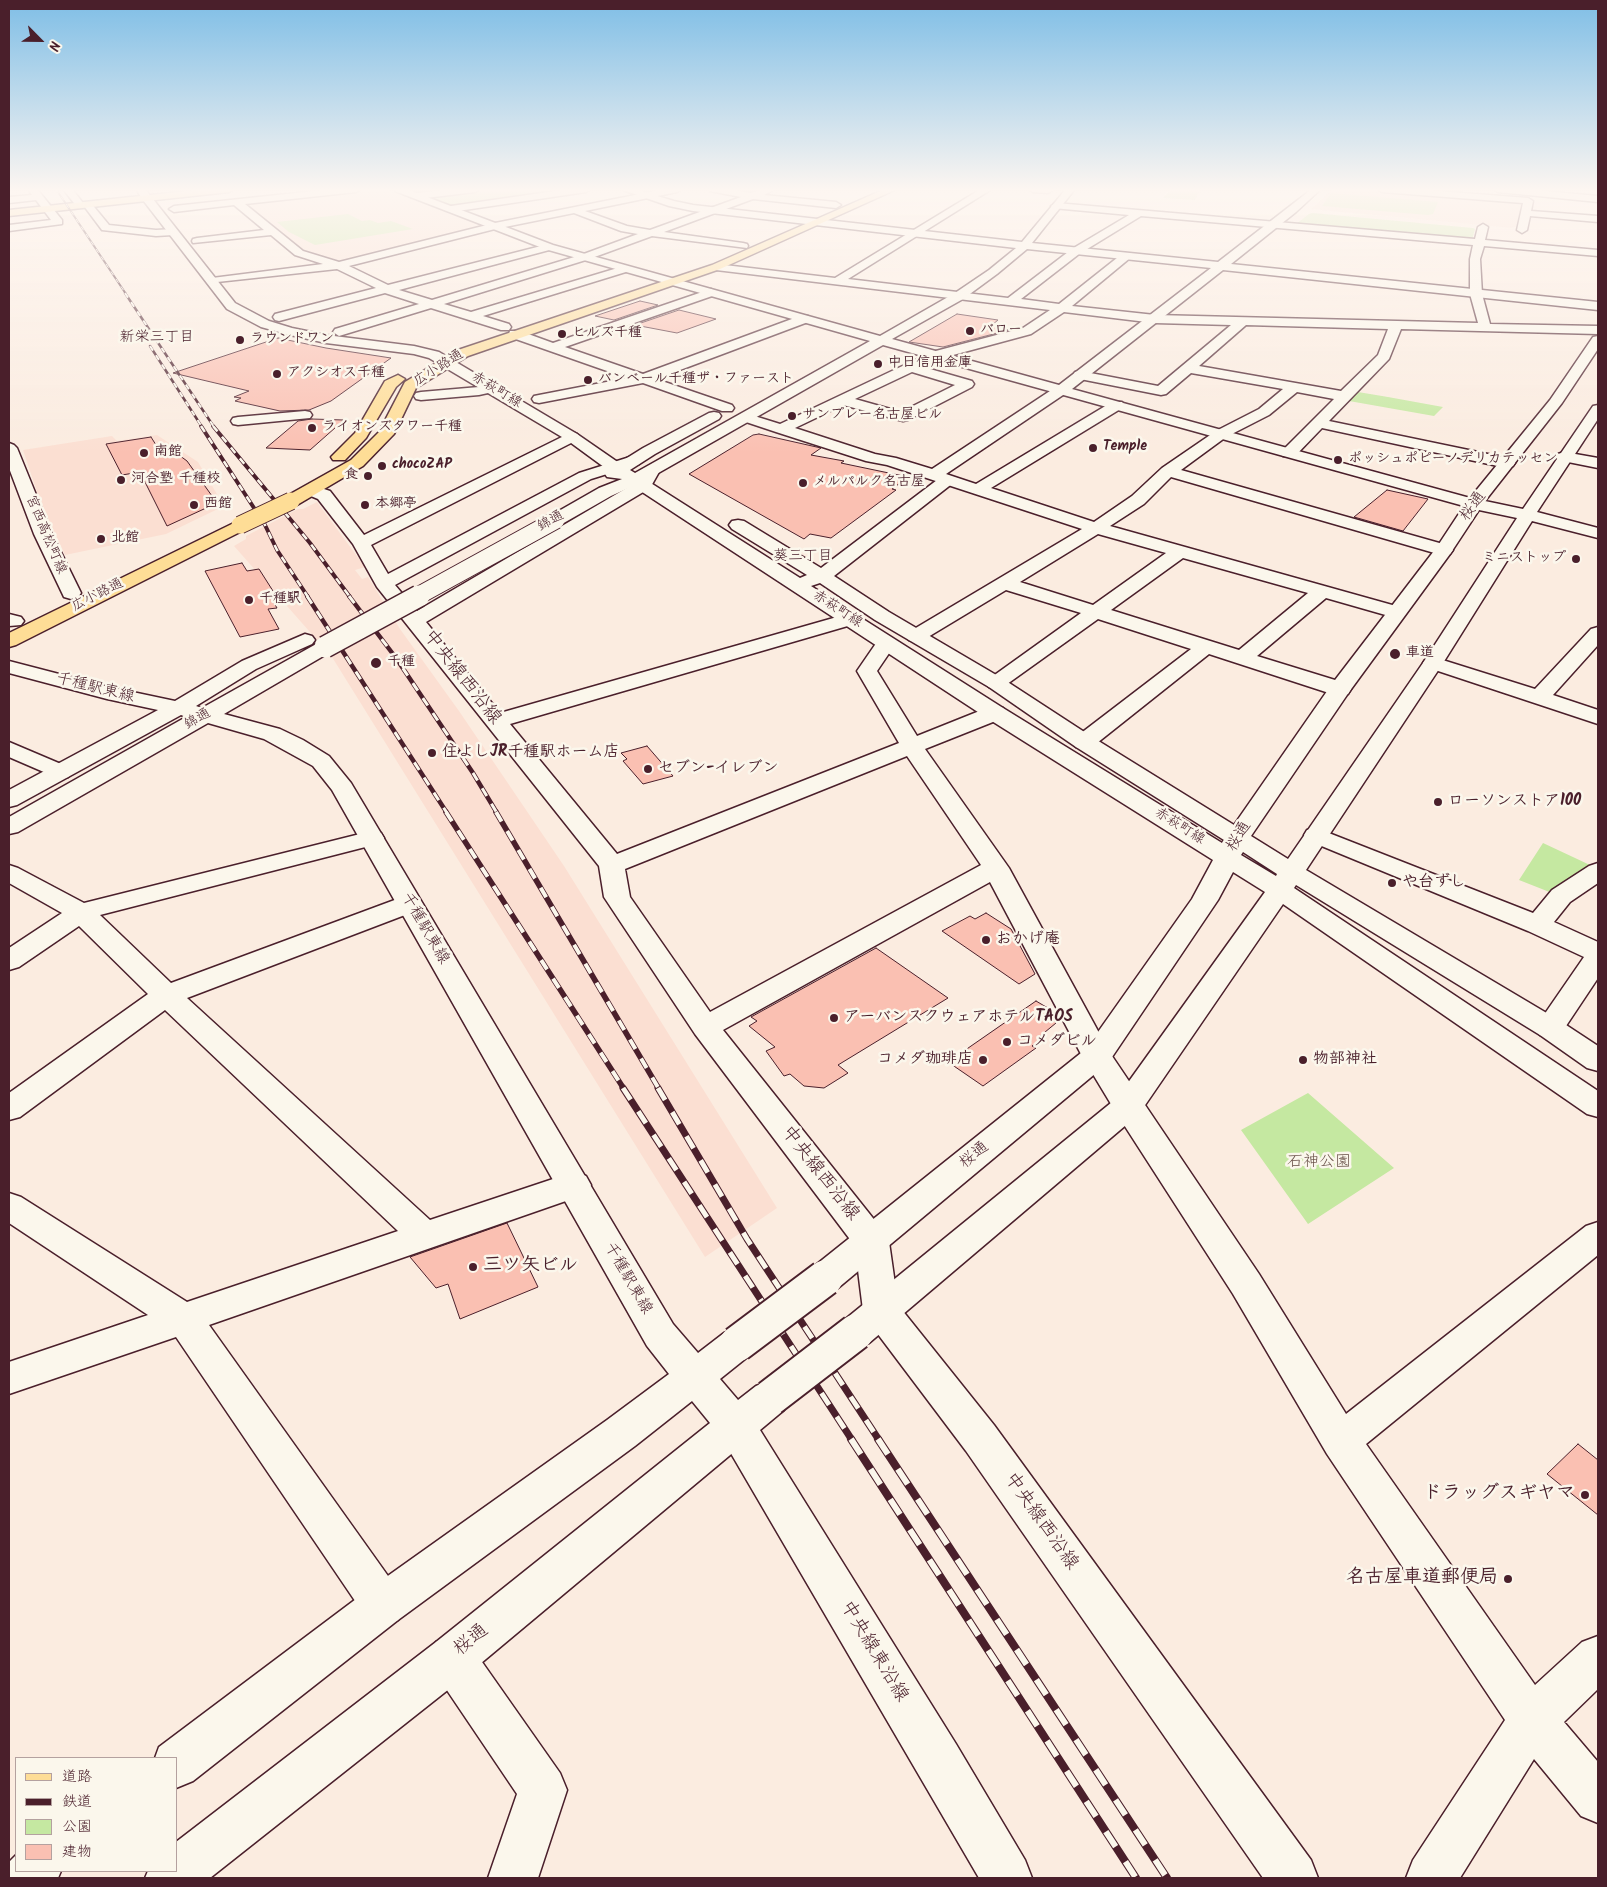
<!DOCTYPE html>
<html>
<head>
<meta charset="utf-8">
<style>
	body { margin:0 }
	#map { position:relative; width:1607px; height:1887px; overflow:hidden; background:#fbece0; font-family:Kalam,"Klee One",sans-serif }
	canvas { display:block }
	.frame { position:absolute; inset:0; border:10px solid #4a1f2b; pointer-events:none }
	.legend { position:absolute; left:15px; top:1757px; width:162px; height:115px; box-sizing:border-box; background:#fbf7ec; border:1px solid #b4a19f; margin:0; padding:6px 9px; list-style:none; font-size:15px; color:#4a1f2b }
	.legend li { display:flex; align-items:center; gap:10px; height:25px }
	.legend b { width:25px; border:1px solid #b4a19f }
	.north { position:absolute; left:15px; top:15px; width:50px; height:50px; -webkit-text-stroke:4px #fbf7ec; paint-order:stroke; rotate:113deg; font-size:14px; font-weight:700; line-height:20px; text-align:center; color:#4a1f2b }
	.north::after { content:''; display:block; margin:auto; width:18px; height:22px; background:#4a1f2b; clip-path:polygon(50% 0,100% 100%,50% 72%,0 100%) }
</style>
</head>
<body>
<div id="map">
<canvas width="1607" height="1887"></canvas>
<div class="frame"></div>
<ul class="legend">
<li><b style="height:6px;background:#fedd96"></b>道路</li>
<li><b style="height:6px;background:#4a1f2b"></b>鉄道</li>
<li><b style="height:14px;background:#c5e8a1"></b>公園</li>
<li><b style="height:14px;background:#fac0b2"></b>建物</li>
</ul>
<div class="north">N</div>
</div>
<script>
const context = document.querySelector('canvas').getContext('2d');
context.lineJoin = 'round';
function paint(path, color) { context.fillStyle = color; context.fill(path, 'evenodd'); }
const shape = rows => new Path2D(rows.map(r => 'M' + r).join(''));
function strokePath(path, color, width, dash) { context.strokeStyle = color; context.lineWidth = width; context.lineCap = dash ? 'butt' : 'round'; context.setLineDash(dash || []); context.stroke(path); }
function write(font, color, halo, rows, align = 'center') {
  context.font = font + ' Kalam,"Klee One",sans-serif'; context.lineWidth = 5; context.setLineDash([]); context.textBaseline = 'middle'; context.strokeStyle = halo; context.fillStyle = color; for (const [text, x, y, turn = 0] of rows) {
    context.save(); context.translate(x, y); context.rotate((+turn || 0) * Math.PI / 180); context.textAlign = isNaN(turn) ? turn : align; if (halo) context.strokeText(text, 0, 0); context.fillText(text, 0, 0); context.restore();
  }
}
paint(shape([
	[362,189,385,189,483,226,345,262,338,262,304,252,242,203],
	[1333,189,1369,189,1522,202,1516,227,1512,228,1311,209],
	[157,435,198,462,224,506,166,534,65,555,39,498,23,450,112,436,117,441],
	[317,502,365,567,355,570,362,579,368,577,400,629,459,711,564,866,777,1208,705,1257,332,657,234,546,246,539,246,536,298,509,303,509]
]), '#fbdfd2');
paint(shape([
	[491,189,579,189,458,207,429,198],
	[1171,189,1197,189,1200,190,1195,200,1163,198],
	[1331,193,1438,202,1433,214,1428,215,1322,206],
	[1313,213,1473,228,1475,229,1472,240,1296,224,1309,214],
	[348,214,362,221,370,220,378,223,391,221,413,229,315,245,289,232,277,222],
	[1358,392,1388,397,1443,407,1434,416,1349,401],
	[1543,843,1590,865,1556,888,1552,893,1519,880],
	[1308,1093,1394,1168,1308,1224,1241,1130]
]), '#c5e8a1');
const building = shape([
	[640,301,658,305,614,320,595,316,640,301],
	[679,310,716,319,677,333,635,325,679,310],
	[957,314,998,320,992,325,1009,330,943,347,909,342,957,314],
	[278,338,326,348,391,358,331,401,309,410,280,411,235,401,241,398,234,397,249,391,173,373,278,338],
	[312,419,344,420,310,450,266,448,298,421,312,419],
	[759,434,821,448,811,455,844,461,841,463,908,477,892,489,896,490,831,538,810,534,804,539,689,474,753,435,759,434],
	[151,437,156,445,164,444,187,461,217,503,167,526,140,472,122,475,106,444,151,437],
	[1387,490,1428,499,1403,531,1354,517,1387,490],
	[242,563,247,571,259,569,280,602,274,603,277,608,268,609,279,629,240,637,205,571,242,563],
	[647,746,673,776,643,784,623,761,627,759,621,753,647,746],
	[986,913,1011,929,1035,974,1019,984,942,931,970,916,975,919,986,913],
	[876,948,948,998,838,1065,848,1073,824,1088,804,1086,790,1074,784,1076,766,1051,775,1047,749,1026,757,1021,751,1017,876,948],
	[1036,1001,1058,1014,1059,1016,1053,1020,1056,1023,1039,1037,1043,1039,1032,1046,1036,1048,983,1086,948,1062,1036,1001],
	[507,1223,538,1287,460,1319,448,1284,436,1288,410,1257,507,1223],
	[1578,1444,1598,1460,1598,1515,1547,1474,1578,1444]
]);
paint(building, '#fac0b2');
strokePath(building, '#4a1f2b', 1);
const street = shape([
	[28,189,37,189,62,220,62,224,9,231,9,225,51,220,36,200,9,203,9,197,32,195,28,189],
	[63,189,72,189,83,203,90,202,109,225,156,230,173,229,178,232,173,235,156,236,102,230,84,206,77,207,63,189],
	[333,189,361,189,356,192,245,204,303,251,339,262,495,223,665,189,682,189,677,192,585,211,627,226,650,230,741,197,710,191,709,189,727,189,751,193,763,189,775,189,764,195,836,202,841,205,836,208,753,199,664,232,743,243,747,244,748,246,747,248,652,236,589,259,444,304,471,312,621,267,629,267,631,269,629,271,483,316,509,324,511,327,509,330,501,330,431,308,339,336,333,332,335,329,419,304,385,293,279,321,275,320,273,317,275,314,376,288,337,269,208,283,206,281,212,278,323,264,295,255,271,235,193,243,192,241,193,239,197,238,264,230,234,205,174,212,169,209,174,206,333,189],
	[574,213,621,231,638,234,581,255,432,300,399,290,553,249,554,247,549,244,388,285,349,266,495,229,574,213],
	[454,189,480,189,475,192,417,199,412,196,417,193,454,189],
	[569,189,591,189,586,192,451,212,446,209,451,206,569,189],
	[981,189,992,189,848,279,1008,298,1072,249,1129,215,1053,208,1051,206,1056,203,1475,239,1478,227,1483,224,1488,227,1485,240,1598,250,1598,256,1484,246,1480,259,1482,294,1490,324,1598,326,1598,334,1401,329,1389,359,1329,421,1507,458,1513,460,1515,463,1513,466,1507,468,1322,428,1295,456,1283,456,1281,453,1283,450,1334,399,1297,392,1269,415,1226,437,1181,470,1450,546,1453,550,1450,554,1444,555,1438,554,1171,477,1144,504,1110,526,1403,608,1406,612,1403,616,1396,618,1326,598,1257,656,1348,684,1351,689,1348,694,1340,695,1332,694,1209,654,1092,747,1084,749,1076,747,1073,742,1076,737,1191,649,1098,619,1003,687,996,689,989,687,985,683,989,679,1081,613,1006,590,923,640,916,642,909,640,906,636,909,632,1082,529,887,465,866,461,776,432,743,421,741,418,743,415,748,414,780,424,932,352,1023,328,1050,310,716,270,710,267,716,264,835,278,981,189],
	[1141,216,1473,245,1470,259,1470,294,1478,323,1155,315,1072,306,1130,258,1131,256,1126,253,1122,254,1059,304,1021,299,1079,254,1141,216],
	[1064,312,1155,323,1231,325,1158,386,1080,371,1075,372,1073,375,1075,378,1161,395,1166,394,1191,373,1283,389,1259,409,1216,431,1162,468,1132,496,1094,522,991,488,1122,408,1124,405,1122,402,1112,402,976,484,946,474,1066,393,1068,390,1066,387,1056,387,932,469,896,458,875,454,795,428,843,405,903,421,908,420,972,387,974,384,972,381,923,367,942,358,1031,334,1064,312],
	[1246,325,1388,329,1378,355,1341,391,1199,366,1246,325],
	[912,372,955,385,901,412,855,399,912,372],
	[1098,534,1166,553,1093,605,1020,582,1098,534],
	[1183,558,1308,593,1239,650,1111,610,1183,558],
	[1028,189,1052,189,1053,190,1048,193,1033,192,1028,189],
	[1377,189,1412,189,1528,198,1533,201,1531,211,1598,216,1598,222,1530,216,1527,230,1522,233,1517,230,1523,203,1382,192,1377,189],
	[711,289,717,293,715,295,565,347,643,374,800,316,808,316,810,319,808,322,656,379,732,405,734,408,732,411,722,411,643,383,539,403,534,402,532,399,534,396,539,395,627,378,510,337,509,334,510,331,520,331,553,343,711,289],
	[492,384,497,385,499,388,497,391,479,395,421,400,416,399,414,396,416,393,421,392,479,387,492,384],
	[305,411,310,412,312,415,310,418,238,425,233,424,231,421,233,418,238,417,305,411],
	[572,432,577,434,580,437,577,440,371,545,388,574,579,473,633,456,639,458,641,461,639,464,591,479,395,585,417,611,637,482,645,469,657,469,659,472,650,488,426,622,500,713,844,615,851,613,858,615,861,619,858,623,510,724,617,854,899,743,857,671,879,639,886,637,893,639,896,643,877,671,917,736,987,708,995,706,1003,708,1006,713,1003,718,925,749,1009,868,1110,1053,1259,1274,1346,1414,1586,1226,1598,1222,1598,1255,1366,1444,1535,1685,1582,1642,1598,1636,1598,1689,1564,1722,1598,1762,1598,1823,1581,1816,1534,1759,1460,1878,1406,1878,1413,1860,1505,1720,1327,1454,1233,1294,1117,1114,1082,1056,990,882,723,1030,884,1232,889,1242,898,1305,994,1425,1311,1860,1318,1878,1263,1878,966,1451,868,1321,863,1310,855,1246,695,1034,604,897,599,866,377,587,353,544,318,499,306,494,304,490,306,486,312,485,330,491,364,535,572,432],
	[907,756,981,865,710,1012,630,897,625,869,907,756],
	[9,443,14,445,17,448,52,534,81,593,78,597,71,599,64,597,34,534,9,468,9,443],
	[1564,452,1598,458,1598,468,1558,460,1556,457,1558,454,1564,452],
	[9,614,21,617,24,621,21,625,9,626,9,614],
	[1598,627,1598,645,1553,695,1598,710,1598,724,1426,667,1423,663,1426,659,1433,657,1535,689,1591,629,1598,627],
	[9,742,68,767,72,772,68,777,60,779,9,757,9,742],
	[1316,828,1533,913,1552,890,1589,866,1598,863,1598,883,1570,902,1554,922,1598,942,1598,978,1560,1035,1550,1038,1540,1035,1535,1028,1584,957,1528,931,1307,840,1304,835,1307,830,1316,828],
	[372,831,381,833,384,838,381,843,100,915,171,983,400,898,409,896,418,898,422,904,418,910,187,998,430,1220,574,1172,586,1176,591,1185,586,1194,209,1325,398,1590,405,1605,398,1620,383,1627,368,1620,176,1337,9,1394,9,1362,148,1315,9,1223,9,1193,21,1197,187,1302,398,1231,165,1010,20,1117,9,1120,9,1093,148,994,79,926,19,967,9,970,9,948,62,913,9,883,9,865,18,868,84,903,372,831],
	[736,1408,750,1414,956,1744,1025,1860,1032,1878,979,1878,722,1438,716,1426,722,1414,736,1408],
	[452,1636,468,1642,560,1773,567,1790,538,1878,488,1878,517,1794,436,1674,430,1658,436,1642,452,1636]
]);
const secondary = shape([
	[136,189,145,189,235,303,269,321,292,328,326,335,414,346,439,352,577,434,619,463,643,448,709,413,714,412,719,413,721,416,719,419,655,454,630,470,635,473,870,341,545,249,395,191,394,189,406,189,553,245,880,336,955,293,989,270,1016,248,693,211,669,206,620,189,634,189,674,201,693,205,1022,242,1066,189,1075,189,1032,243,1218,262,1312,189,1321,189,1296,212,1231,264,1598,302,1598,310,1223,270,1072,389,1470,498,1550,400,1593,337,1598,336,1598,349,1562,403,1485,501,1523,509,1593,406,1598,405,1598,419,1537,512,1598,528,1598,538,1532,521,1443,663,1306,870,1560,1021,1598,1046,1598,1071,1587,1068,1540,1035,1296,885,1294,888,1598,1091,1598,1117,1587,1114,1283,904,1139,1114,869,1343,856,1348,843,1343,838,1332,843,1321,1117,1098,1265,892,1233,872,1218,900,1108,1063,838,1288,825,1292,812,1288,807,1278,812,1268,1086,1049,1192,899,1213,860,987,718,633,486,611,496,562,524,556,525,550,524,547,520,550,516,599,488,622,479,607,477,605,474,608,470,567,440,429,358,414,354,326,343,290,335,261,327,227,309,143,200,136,189],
	[1027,249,1211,268,1059,385,892,339,963,299,997,274,1027,249],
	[883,345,1464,506,1437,547,1332,684,1234,825,1092,737,1003,679,889,612,834,576,953,483,955,480,953,477,941,477,821,568,744,521,738,520,732,521,729,525,732,529,807,575,800,578,646,480,883,345],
	[1479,510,1517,518,1423,663,1288,859,1251,836,1349,692,1450,554,1479,510],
	[820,583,875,620,989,687,1076,747,1224,840,1222,843,1003,708,811,586,820,583],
	[1243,852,1277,874,1276,876,1241,855,1243,852],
	[1493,189,1523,189,1598,196,1598,202,1498,192,1493,189],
	[305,634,312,636,315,640,312,644,256,669,196,706,202,708,318,643,325,641,332,643,335,647,332,651,224,714,280,729,303,740,329,756,351,783,673,1324,698,1353,724,1333,737,1328,750,1333,756,1344,750,1355,720,1379,738,1400,756,1386,770,1381,784,1386,789,1398,784,1410,468,1674,210,1878,145,1878,148,1871,176,1871,176,1842,436,1642,710,1423,692,1401,635,1446,398,1620,193,1781,176,1788,176,1758,155,1758,159,1747,368,1590,607,1420,669,1374,647,1346,332,790,313,766,264,739,208,723,18,832,9,834,9,817,186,717,181,715,17,805,9,807,9,790,158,710,107,699,9,673,9,661,109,687,175,701,242,661,305,634],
	[16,1855,16,1871,61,1871,58,1878,9,1878,9,1862,16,1855]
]);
const primary = shape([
	[885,189,897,189,720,269,468,356,416,388,394,434,363,466,297,505,291,506,285,505,283,501,285,497,351,460,379,432,405,382,458,350,712,265,885,189],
	[398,375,405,379,396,387,366,438,345,460,333,460,331,457,355,433,385,381,398,375],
	[240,520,246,521,249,525,246,529,16,645,9,647,9,633,240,520]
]);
const highway = shape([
	[206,189,234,189,229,192,9,216,9,210,206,189]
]);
strokePath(street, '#4a1f2b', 3);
strokePath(secondary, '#4a1f2b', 3);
strokePath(primary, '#4a1f2b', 3);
strokePath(highway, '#4a1f2b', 3);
paint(street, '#fbf7ec');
paint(secondary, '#fbf7ec');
paint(primary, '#fedd96');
paint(highway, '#fedd96');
const railFar6 = shape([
	[56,189,126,294]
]);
const railFar5 = shape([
	[125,293,214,427],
	[150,346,202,427]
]);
const railFar4 = shape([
	[201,426,265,525,277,550,308,597],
	[213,426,310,543,350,597]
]);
const railFar3 = shape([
	[307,596,447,813],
	[349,596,396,658,473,773,497,813]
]);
const railFar2 = shape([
	[446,812,624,1089],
	[496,812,659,1089]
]);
const railFar1 = shape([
	[623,1088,852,1440],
	[658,1088,747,1239,879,1440]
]);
const rail = shape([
	[851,1439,1136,1878],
	[878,1439,1167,1878]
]);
strokePath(railFar6, '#4a1f2b', 2);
strokePath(railFar5, '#4a1f2b', 2.5);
strokePath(railFar4, '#4a1f2b', 4);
strokePath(railFar3, '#4a1f2b', 4.5);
strokePath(railFar2, '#4a1f2b', 5.5);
strokePath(railFar1, '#4a1f2b', 7);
strokePath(rail, '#4a1f2b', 8);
strokePath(railFar6, '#fbf7ec', 1, [4.5]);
strokePath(railFar5, '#fbf7ec', 2, [5.5]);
strokePath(railFar4, '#fbf7ec', 2.5, [7]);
strokePath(railFar3, '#fbf7ec', 3, [9]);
strokePath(railFar2, '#fbf7ec', 4, [11]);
strokePath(railFar1, '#fbf7ec', 5, [14]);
strokePath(rail, '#fbf7ec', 6, [18]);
const secondaryBridgeFar2 = shape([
	[416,597,556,520]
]);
const secondaryBridgeFar1 = shape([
	[325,647,419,596]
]);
const secondaryBridge = shape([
	[737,1344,825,1278],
	[770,1398,856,1332]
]);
const primaryBridge = shape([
	[240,525,291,501]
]);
strokePath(secondaryBridgeFar2, '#4a1f2b', 19, []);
strokePath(secondaryBridgeFar1, '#4a1f2b', 24, []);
strokePath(secondaryBridge, '#4a1f2b', 39, []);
strokePath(primaryBridge, '#4a1f2b', 19, []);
strokePath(secondaryBridgeFar2, '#fbf7ec', 17);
strokePath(secondaryBridgeFar1, '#fbf7ec', 21);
strokePath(secondaryBridge, '#fbf7ec', 35);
strokePath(primaryBridge, '#fedd96', 17);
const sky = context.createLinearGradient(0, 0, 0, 453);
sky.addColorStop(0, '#7fbee6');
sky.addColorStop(0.42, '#fdf6f1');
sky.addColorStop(1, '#fdf6f100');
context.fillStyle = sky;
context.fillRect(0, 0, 1607, 453);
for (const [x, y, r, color] of [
	[970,331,5,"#4a1f2b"],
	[562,334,5,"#4a1f2b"],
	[240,340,5,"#4a1f2b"],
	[878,364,5,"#4a1f2b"],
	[277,374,5,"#4a1f2b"],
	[588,380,5,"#4a1f2b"],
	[792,416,5,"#4a1f2b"],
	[312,428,5,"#4a1f2b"],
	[1093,448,5,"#4a1f2b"],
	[144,453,5,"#4a1f2b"],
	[1338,460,5,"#4a1f2b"],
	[382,466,5,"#4a1f2b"],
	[368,476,5,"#4a1f2b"],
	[121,480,5,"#4a1f2b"],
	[803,483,5,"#4a1f2b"],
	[194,505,5,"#4a1f2b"],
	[365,505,5,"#4a1f2b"],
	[101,539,5,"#4a1f2b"],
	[1576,559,5,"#4a1f2b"],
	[249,600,5,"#4a1f2b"],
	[1395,654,6,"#4a1f2b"],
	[376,663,6,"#4a1f2b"],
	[432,753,5,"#4a1f2b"],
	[648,769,5,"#4a1f2b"],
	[1438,802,5,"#4a1f2b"],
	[1392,883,5,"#4a1f2b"],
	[986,940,5,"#4a1f2b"],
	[834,1018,5,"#4a1f2b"],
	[1007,1042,5,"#4a1f2b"],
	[983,1060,5,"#4a1f2b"],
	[1303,1060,5,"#4a1f2b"],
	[473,1267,5,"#4a1f2b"],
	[1585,1495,5,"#4a1f2b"],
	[1508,1579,5,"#4a1f2b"]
]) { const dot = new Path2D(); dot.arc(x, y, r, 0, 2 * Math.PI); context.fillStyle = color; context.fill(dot); strokePath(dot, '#fbf7ec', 2); }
write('bold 14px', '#4a1f2b', '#fbf7ec', [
	["バロー",980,331],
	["ヒルズ千種",572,334],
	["ラウンドワン",250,340],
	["中日信用金庫",888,364],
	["アクシオス千種",287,374],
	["バンベール千種ザ・ファースト",598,380],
	["サンプレー名古屋ビル",802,416],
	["ライオンズタワー千種",322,428],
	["Temple",1103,448],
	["南館",154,453],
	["ポッシュポピーノデリカテッセン",1348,460],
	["chocoZAP",392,466],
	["食",358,476,"right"],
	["河合塾 千種校",131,480],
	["メルパルク名古屋",813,483],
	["西館",204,505],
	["本郷亭",375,505],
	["北館",111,539],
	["ミニストップ",1566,559,"right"],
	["千種駅",259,600],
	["車道",1406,654],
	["千種",387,663]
], 'left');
write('14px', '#4a1f2b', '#fbf7ec', [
	["広小路通",439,369,-32],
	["赤萩町線",496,391,31],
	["錦通",551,522,-29],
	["宮西高松町線",45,535,67],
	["広小路通",98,596,-27],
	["赤萩町線",837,610,33],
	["錦通",198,720,-30],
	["赤萩町線",1179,827,32]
]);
write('15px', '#4a1f2b', '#fbf7ec', [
	["新栄三丁目",157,338],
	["葵三丁目",803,557]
]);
write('16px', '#4a1f2b', '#fbf7ec', [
	["桜通",1474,507,-54],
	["千種駅東線",95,689,14],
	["桜通",1240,837,-59],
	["千種駅東線",424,929,60],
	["桜通",975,1156,-39],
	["千種駅東線",627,1279,60]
]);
write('bold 16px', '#4a1f2b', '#fbf7ec', [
	["住よしJR千種駅ホーム店",442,753],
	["セブン-イレブン",658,769],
	["ローソンストア100",1448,802],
	["や台ずし",1402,883],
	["おかげ庵",996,940],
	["アーバンスクウェアホテルTAOS",844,1018],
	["コメダビル",1017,1042],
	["コメダ珈琲店",973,1060,"right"],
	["物部神社",1313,1060]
], 'left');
write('16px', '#695148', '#fbf7ec', [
	["石神公園",1319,1163]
]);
write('19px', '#4a1f2b', '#fbf7ec', [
	["中央線西沿線",461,678,52],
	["中央線西沿線",819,1174,52],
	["中央線西沿線",1040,1522,55],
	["桜通",472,1641,-39],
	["中央線東沿線",873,1652,59]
]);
write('bold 19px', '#4a1f2b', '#fbf7ec', [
	["三ツ矢ビル",483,1267,"left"],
	["ドラッグスギヤマ",1575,1495],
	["名古屋車道郵便局",1498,1579]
], 'right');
</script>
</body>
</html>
